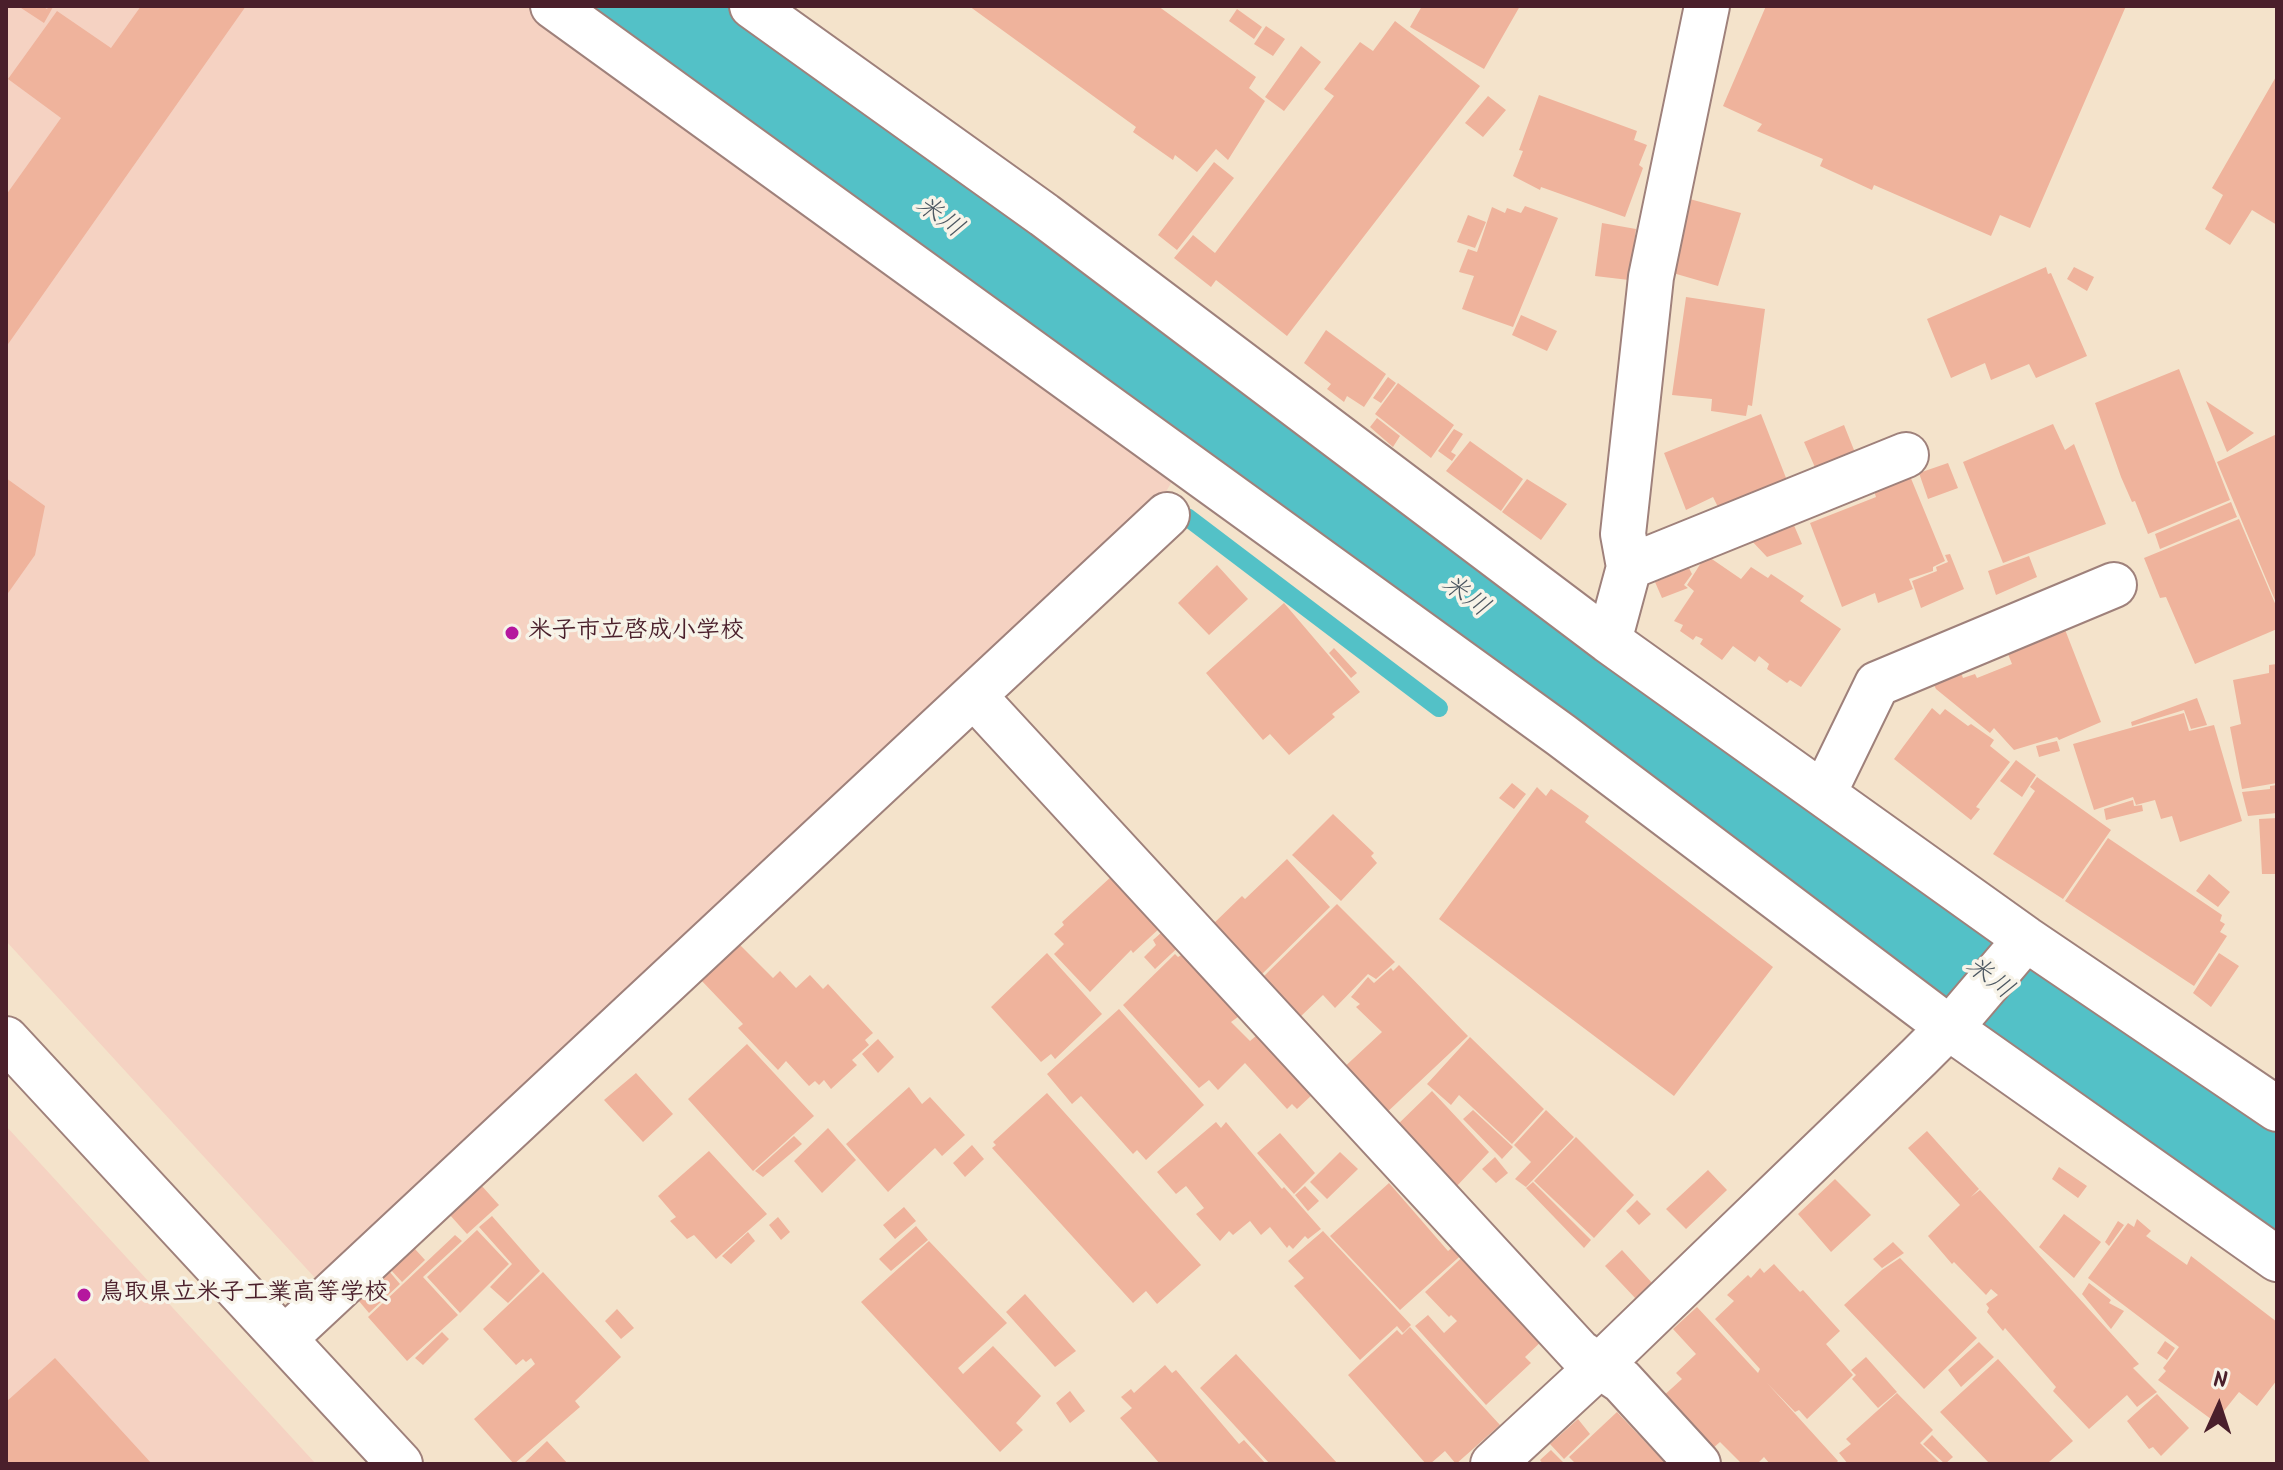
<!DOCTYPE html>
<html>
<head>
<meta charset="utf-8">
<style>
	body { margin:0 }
	#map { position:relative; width:2283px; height:1470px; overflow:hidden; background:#f4e3cb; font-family:Kalam,sans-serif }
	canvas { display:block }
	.frame { position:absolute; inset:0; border:8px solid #4a1f2b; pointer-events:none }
	.north { position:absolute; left:2179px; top:1366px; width:80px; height:80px; -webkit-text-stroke:6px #f7f3e8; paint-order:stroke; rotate:3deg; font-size:22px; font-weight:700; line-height:32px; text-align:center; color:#4a1f2b }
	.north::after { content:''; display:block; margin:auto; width:28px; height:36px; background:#4a1f2b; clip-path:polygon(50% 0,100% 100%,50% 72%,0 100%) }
</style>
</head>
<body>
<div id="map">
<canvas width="2283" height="1470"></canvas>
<div class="frame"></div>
<div class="north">N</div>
</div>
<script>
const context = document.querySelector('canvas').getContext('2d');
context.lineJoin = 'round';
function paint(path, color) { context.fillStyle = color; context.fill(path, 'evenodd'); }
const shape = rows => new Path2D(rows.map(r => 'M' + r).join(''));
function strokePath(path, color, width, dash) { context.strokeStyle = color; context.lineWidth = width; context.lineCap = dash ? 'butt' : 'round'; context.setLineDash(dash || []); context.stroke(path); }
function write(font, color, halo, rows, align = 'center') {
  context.font = font + ' Kalam,"Klee One",sans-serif'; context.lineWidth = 7; context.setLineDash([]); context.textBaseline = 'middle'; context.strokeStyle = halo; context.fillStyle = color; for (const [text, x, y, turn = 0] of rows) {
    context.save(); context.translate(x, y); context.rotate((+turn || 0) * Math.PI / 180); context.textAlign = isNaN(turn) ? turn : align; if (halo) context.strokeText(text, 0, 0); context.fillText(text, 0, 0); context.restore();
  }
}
paint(shape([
	[6,6,529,6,931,296,1175,476,1159,504,324,1280,316,1279,6,941],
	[6,1126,316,1464,6,1464]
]), '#f5d2c2');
strokePath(shape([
	[1187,517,1439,708]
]), '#53c1c7', 18);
strokePath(shape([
	[643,6,1558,670,1879,897,2009,999,2277,1201]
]), '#53c1c7', 108);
paint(shape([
	[18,6,42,6,47,9,49,6,53,7,44,23],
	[141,6,246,6,6,347,6,195,61,118,8,79,57,11,111,48],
	[969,6,1158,6,1256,77,1249,88,1265,101,1228,160,1216,149,1197,172,1175,155,1173,160,1133,132,1136,127],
	[1422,6,1520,6,1484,69,1410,27],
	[1766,6,2126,6,2030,228,2000,215,1991,236,1874,185,1872,190,1820,166,1823,159,1757,131,1762,124,1723,106],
	[1237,9,1262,27,1254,39,1229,21],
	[1395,21,1480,86,1287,336,1216,280,1211,287,1174,258,1193,235,1215,253,1334,96,1324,89,1360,42,1373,51],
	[1266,26,1285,39,1273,56,1254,44],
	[1301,46,1321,62,1284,111,1265,97],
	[2277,75,2277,225,2252,210,2230,245,2205,229,2223,195,2212,188],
	[1539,95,1637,131,1634,140,1647,145,1639,165,1643,168,1625,217,1541,187,1540,190,1513,176,1523,151,1519,150],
	[1488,96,1506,110,1483,137,1465,123],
	[1214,162,1234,178,1177,250,1158,235],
	[1686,198,1741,213,1718,286,1666,271],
	[1525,206,1558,218,1513,327,1462,309,1474,276,1459,272,1468,249,1477,252,1492,207,1505,213,1507,208,1521,213],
	[1468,215,1486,222,1475,248,1457,242],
	[1602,223,1636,229,1629,280,1595,276],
	[2046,267,2048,274,2051,273,2087,356,2036,378,2029,364,1991,380,1985,363,1951,378,1927,319],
	[2074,267,2094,277,2087,291,2067,279],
	[1686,297,1765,309,1752,406,1748,405,1746,416,1711,411,1712,399,1672,395],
	[1521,315,1557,331,1547,351,1512,335],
	[1326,330,1386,374,1364,407,1347,396,1344,402,1327,389,1331,384,1304,363],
	[2179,369,2230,500,2148,534,2135,501,2132,502,2121,477,2095,403],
	[1388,377,1396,383,1381,403,1373,398],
	[1398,383,1454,425,1431,458,1375,414],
	[2206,401,2254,433,2227,452],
	[1761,414,1788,483,1718,507,1713,497,1686,510,1664,453],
	[1377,418,1400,436,1393,447,1370,427],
	[2053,424,2065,450,2074,444,2106,524,2003,563,1963,462],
	[1844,425,1856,455,1817,472,1804,442],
	[1454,429,1463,434,1451,452,1456,455,1452,461,1438,451],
	[2277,434,2277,605,2217,462],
	[1470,441,1523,479,1501,511,1446,471],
	[1948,463,1958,488,1928,499,1919,473],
	[1910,476,1945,561,1933,567,1933,571,1909,579,1913,589,1878,603,1875,593,1842,607,1810,523,1876,497,1874,491],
	[6,478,45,506,35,555,6,596],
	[1527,479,1567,504,1541,540,1502,512],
	[2231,502,2237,517,2160,549,2155,534],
	[2239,519,2277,608,2277,629,2195,664,2166,597,2160,598,2144,558],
	[1793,523,1802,544,1767,557,1750,539],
	[1950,554,1964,589,1921,608,1912,581,1937,571,1936,567,1948,562,1945,555],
	[1706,555,1741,579,1751,567,1768,578,1771,574,1804,596,1800,601,1841,629,1801,687,1790,680,1787,683,1767,669,1769,664,1759,656,1755,662,1733,646,1722,660,1700,644,1703,639,1696,636,1693,640,1680,631,1683,625,1674,621,1694,591,1687,585],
	[2029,556,2037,577,1996,595,1988,571],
	[1217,565,1248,599,1209,635,1178,603],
	[1689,568,1692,574,1684,585,1688,588,1662,598,1655,582],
	[1284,603,1360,692,1332,714,1335,717,1289,755,1270,734,1263,740,1206,673],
	[2064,627,2101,722,2059,740,2057,737,2014,750,1994,728,1990,733,1936,689,1932,681,1960,670,1963,678,1975,674,1977,678,2012,664,2008,654,2018,650,2017,645],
	[1334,648,1357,673,1351,678,1329,653],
	[2277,664,2277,783,2242,789,2230,727,2241,724,2233,680,2269,673,2269,665],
	[2197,698,2207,725,2191,729,2184,710,2132,726,2131,722],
	[1932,708,1940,715,1945,709,1968,726,1971,724,1994,740,1990,746,2010,762,1976,807,1980,809,1971,820,1894,759],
	[2184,713,2189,731,2214,725,2242,821,2180,842,2172,816,2161,819,2155,800,2136,805,2133,797,2094,810,2073,744],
	[2057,741,2060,751,2039,757,2036,746],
	[2016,760,2036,775,2022,797,2000,781],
	[2037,777,2111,830,2063,899,1993,854,2035,791,2030,787],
	[1512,783,1526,794,1514,809,1499,798],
	[2277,785,2277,813,2248,816,2242,792,2270,789,2270,786],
	[1537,787,1546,796,1551,789,1589,816,1585,822,1773,967,1674,1096,1439,919],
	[2133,800,2134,806,2142,805,2143,811,2106,820,2104,809],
	[1333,814,1374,853,1371,856,1377,863,1341,901,1292,855],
	[2277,818,2277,874,2262,874,2259,819],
	[2108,838,2222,915,2220,921,2225,924,2220,932,2227,936,2194,986,2065,901],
	[1287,859,1330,907,1256,980,1211,926,1242,896,1245,899],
	[2209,874,2230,892,2218,907,2196,891],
	[1113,875,1163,925,1133,953,1131,950,1090,992,1054,954,1064,944,1054,934,1064,925,1062,922],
	[1337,904,1395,962,1376,979,1368,974,1335,1008,1323,995,1299,1018,1260,980],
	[1171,924,1186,940,1155,969,1144,957,1156,945,1153,940],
	[738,943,773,978,780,971,796,988,810,975,823,989,828,984,873,1033,865,1040,869,1045,852,1060,857,1065,831,1089,824,1080,819,1085,815,1081,809,1086,786,1061,778,1070,738,1028,743,1024,700,979],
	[1047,953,1102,1014,1055,1059,1051,1054,1041,1062,991,1007],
	[2219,953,2239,966,2211,1007,2193,993],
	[1175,954,1178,957,1183,954,1242,1014,1231,1022,1250,1041,1263,1030,1314,1093,1297,1109,1292,1104,1287,1109,1245,1063,1218,1090,1209,1080,1199,1088,1123,1005],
	[1399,965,1468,1036,1382,1117,1339,1072,1382,1032,1356,1007,1360,1004,1351,997,1368,977,1374,983,1391,968,1393,971],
	[1119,1009,1204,1105,1146,1160,1137,1150,1133,1154,1081,1096,1072,1104,1047,1074],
	[1470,1037,1544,1109,1512,1144,1459,1095,1451,1105,1427,1084],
	[878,1039,894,1057,878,1073,862,1054],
	[747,1044,814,1116,753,1171,688,1099],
	[636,1073,673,1114,643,1142,604,1100],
	[909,1087,922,1104,930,1097,965,1135,942,1156,935,1148,888,1192,846,1144],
	[1432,1091,1489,1152,1455,1188,1392,1130],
	[1047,1093,1201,1265,1157,1304,1146,1291,1133,1303,992,1148,996,1145,993,1142],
	[1473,1110,1513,1147,1502,1159,1463,1119],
	[1546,1110,1574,1137,1526,1187,1515,1179,1531,1162,1514,1145],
	[1216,1122,1221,1128,1226,1122,1282,1189,1284,1187,1321,1229,1308,1239,1305,1236,1293,1249,1289,1245,1287,1248,1270,1227,1261,1235,1250,1221,1233,1235,1229,1231,1220,1241,1196,1214,1204,1208,1186,1186,1176,1194,1157,1172],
	[828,1128,856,1160,822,1193,794,1161],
	[1927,1131,1979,1189,1971,1197,1980,1190,2139,1364,2133,1368,2157,1392,2137,1407,2127,1395,2089,1429,2053,1391,2056,1387,2005,1328,2003,1331,1987,1312,1989,1308,1986,1304,1998,1295,1991,1289,1986,1295,1954,1262,1952,1264,1928,1236,1960,1205,1908,1148],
	[1280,1133,1315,1173,1294,1194,1257,1153],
	[794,1136,802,1144,763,1177,755,1171],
	[1576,1137,1634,1195,1594,1238,1534,1181],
	[972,1145,984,1159,965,1177,953,1163],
	[709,1151,767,1214,716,1259,694,1235,687,1239,670,1221,676,1217,658,1196],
	[1340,1152,1358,1169,1327,1199,1310,1182],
	[1495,1157,1508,1173,1496,1183,1482,1169],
	[2059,1167,2087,1186,2078,1198,2052,1179],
	[1708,1170,1727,1190,1686,1229,1666,1209],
	[1835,1179,1871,1215,1831,1252,1798,1214],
	[1533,1182,1591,1240,1584,1248,1526,1188],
	[1389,1183,1448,1251,1459,1242,1467,1250,1400,1310,1330,1236],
	[481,1185,499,1205,467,1234,449,1214],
	[1305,1186,1319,1201,1308,1211,1295,1195],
	[1637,1200,1651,1214,1639,1225,1626,1211],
	[904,1207,916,1221,895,1239,883,1225],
	[2064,1214,2101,1242,2074,1278,2039,1247],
	[492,1216,540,1271,508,1303,490,1287,512,1264,479,1227],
	[778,1217,790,1232,781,1240,769,1225],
	[2137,1219,2151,1231,2146,1236,2187,1265,2191,1256,2277,1322,2277,1380,2257,1406,2239,1392,2215,1422,2158,1380,2166,1371,2163,1368,2179,1347,2088,1278,2128,1223,2134,1227],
	[2118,1221,2124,1225,2109,1246,2105,1242],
	[916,1226,928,1240,891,1271,879,1259],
	[477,1230,509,1264,460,1313,427,1277],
	[1323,1231,1411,1325,1403,1333,1397,1326,1360,1360,1294,1286,1304,1278,1288,1261],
	[748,1232,755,1241,731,1264,722,1256],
	[455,1235,462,1241,423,1277,458,1315,407,1361,368,1317],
	[929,1241,1007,1323,958,1368,963,1374,993,1346,1041,1396,1016,1423,1023,1430,1000,1452,861,1302],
	[1893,1242,1904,1253,1882,1268,1873,1259],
	[415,1249,425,1260,402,1282,391,1270],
	[1470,1250,1546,1337,1525,1357,1531,1363,1486,1405,1415,1326,1428,1315,1444,1333,1457,1321,1451,1315,1449,1317,1425,1292],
	[1622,1250,1653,1284,1636,1299,1605,1266],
	[1900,1258,1977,1338,1924,1389,1844,1305,1882,1270],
	[1774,1264,1800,1292,1803,1290,1840,1331,1826,1344,1853,1375,1807,1419,1799,1410,1795,1412,1767,1383,1838,1461,1835,1464,1770,1464,1764,1457,1757,1464,1742,1464,1720,1442,1712,1449,1661,1398,1682,1379,1676,1373,1696,1354,1673,1329,1697,1307,1758,1373,1760,1369,1715,1319,1734,1301,1727,1295,1748,1275,1751,1278,1760,1268,1764,1273],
	[389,1271,400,1284,369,1313,358,1300],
	[543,1272,621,1357,575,1401,580,1407,514,1464,474,1419,535,1364,531,1358,526,1362,523,1359,516,1365,483,1329],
	[2089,1283,2111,1300,2109,1303,2124,1311,2111,1329,2082,1294],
	[1025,1294,1076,1351,1055,1367,1006,1312],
	[617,1309,634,1328,621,1339,605,1321],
	[1410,1327,1500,1425,1456,1464,1445,1451,1430,1464,1426,1464,1348,1375,1397,1330,1402,1335],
	[442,1332,449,1339,423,1365,415,1358],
	[2165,1341,2175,1348,2167,1360,2157,1353],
	[1979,1342,1994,1357,1961,1387,1948,1370],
	[1236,1354,1338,1464,1270,1464,1200,1388],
	[1866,1357,1897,1392,1878,1408,1852,1379,1856,1375,1851,1370],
	[55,1358,152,1464,6,1464,6,1402],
	[1998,1359,2073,1441,2049,1462,2050,1464,1990,1464,1940,1412],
	[1165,1365,1172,1373,1176,1370,1239,1444,1244,1440,1266,1464,1160,1464,1120,1418,1132,1408,1121,1397,1131,1389,1134,1393],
	[1070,1391,1085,1411,1070,1423,1056,1403],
	[1897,1393,1933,1430,1920,1443,1941,1464,1848,1464,1839,1453,1851,1444,1846,1439],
	[2157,1394,2189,1428,2161,1456,2153,1447,2149,1449,2127,1421],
	[1617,1412,1666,1464,1572,1464,1574,1462,1569,1457],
	[1578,1419,1590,1434,1564,1459,1550,1444],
	[1932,1435,1953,1457,1945,1464,1923,1444],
	[547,1441,568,1464,523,1464],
	[1551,1450,1565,1464,1543,1464,1540,1460]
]), '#efb39c');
const minor = shape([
	[553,6,1561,735,1948,1027,2277,1259],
	[752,6,1044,215,1609,641,2026,939,2277,1109],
	[1629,567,1623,534,1651,277,1707,6],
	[1609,641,1629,567,1906,455],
	[974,696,1579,1352,1622,1381,1698,1464],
	[1824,793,1877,684,2114,585],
	[6,1039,400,1464],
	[285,1338,1167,515],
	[1493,1464,1599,1366,1919,1057,1963,1013,2026,939]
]);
strokePath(minor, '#9f817b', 48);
strokePath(minor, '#fff', 44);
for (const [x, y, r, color] of [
	[512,633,8,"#b5179e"],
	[84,1295,8,"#b5179e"]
]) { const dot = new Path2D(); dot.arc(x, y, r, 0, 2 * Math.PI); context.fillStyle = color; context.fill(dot); strokePath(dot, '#f7f3e8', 3); }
write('bold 24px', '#4a1f2b', '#f7f3e8', [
	["米子市立啓成小学校",528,633],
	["鳥取県立米子工業高等学校",100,1295]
], 'left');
write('italic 26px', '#4d5862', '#f7f3e8', [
	["米川",938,219,36],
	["米川",1464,598,36],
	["米川",1988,980,37]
]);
</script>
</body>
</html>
